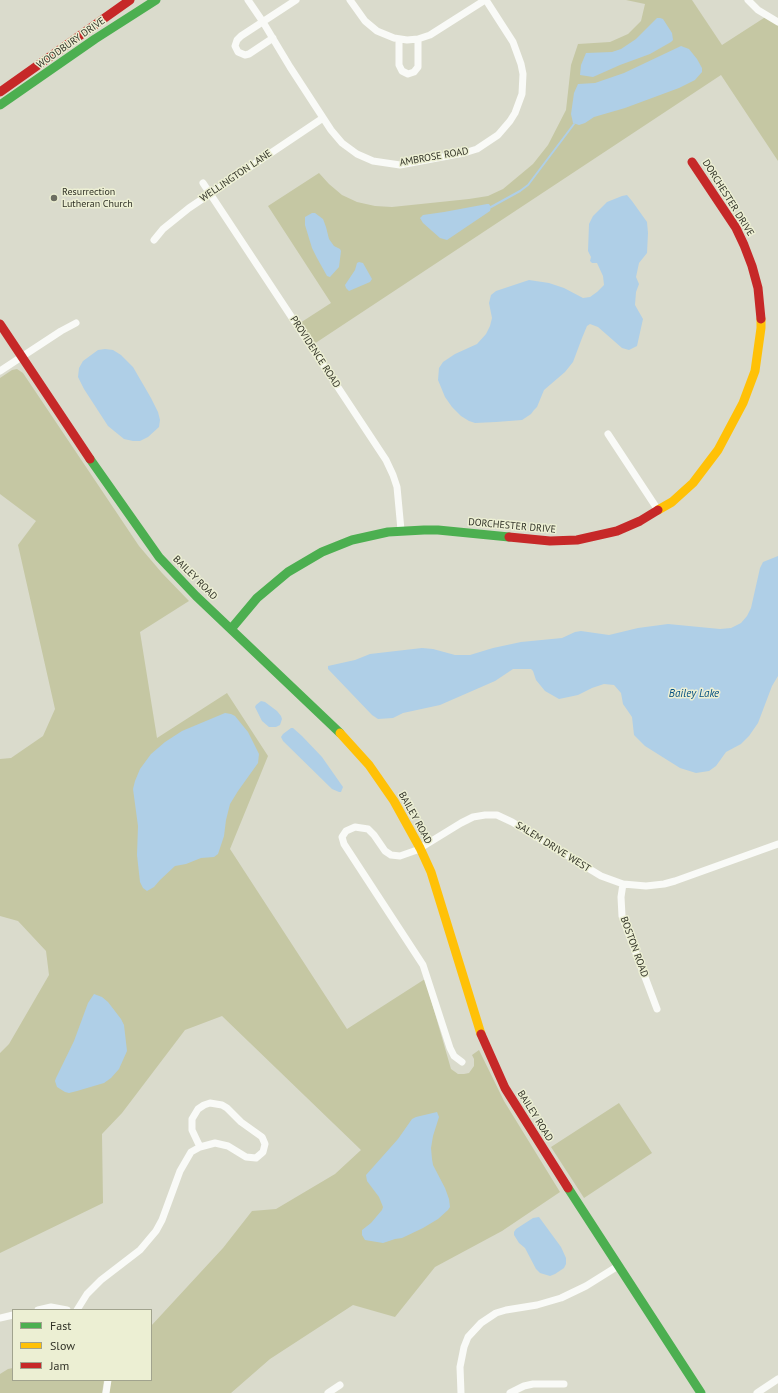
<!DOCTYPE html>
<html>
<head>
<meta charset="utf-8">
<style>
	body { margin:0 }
	#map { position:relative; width:778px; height:1393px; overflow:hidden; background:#dadbcc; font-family:"PT Sans",sans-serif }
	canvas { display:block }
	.legend { position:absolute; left:12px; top:1309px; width:140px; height:72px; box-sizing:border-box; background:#ecefd3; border:1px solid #a1a38e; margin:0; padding:5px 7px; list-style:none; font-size:12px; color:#313227 }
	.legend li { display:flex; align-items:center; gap:8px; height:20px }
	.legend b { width:20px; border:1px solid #a1a38e }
</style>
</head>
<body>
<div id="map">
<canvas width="778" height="1393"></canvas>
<ul class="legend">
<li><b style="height:5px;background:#4caf50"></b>Fast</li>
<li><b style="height:5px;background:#ffc107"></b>Slow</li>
<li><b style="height:5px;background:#c62828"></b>Jam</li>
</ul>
</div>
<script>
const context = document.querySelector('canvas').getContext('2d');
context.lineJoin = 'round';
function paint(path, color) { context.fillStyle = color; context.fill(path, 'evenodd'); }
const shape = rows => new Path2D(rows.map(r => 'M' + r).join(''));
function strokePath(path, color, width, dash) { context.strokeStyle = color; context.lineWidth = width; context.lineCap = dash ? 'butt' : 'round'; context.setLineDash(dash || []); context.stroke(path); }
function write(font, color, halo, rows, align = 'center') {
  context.font = font + ' "PT Sans",sans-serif'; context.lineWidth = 3; context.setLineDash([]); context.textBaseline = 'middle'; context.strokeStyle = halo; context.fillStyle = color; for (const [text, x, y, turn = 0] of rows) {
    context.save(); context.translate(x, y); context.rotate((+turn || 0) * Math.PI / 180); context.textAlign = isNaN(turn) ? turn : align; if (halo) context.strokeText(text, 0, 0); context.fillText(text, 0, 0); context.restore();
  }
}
paint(shape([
	[626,0,692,0,722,45,767,16,778,21,778,161,721,75,314,344,300,323,331,303,268,206,319,173,329,184,342,195,357,202,375,206,392,207,469,199,488,196,503,189,533,164,548,145,566,110,571,65,578,44,610,42,628,34,641,21,645,4],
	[17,369,23,373,139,546,162,573,189,601,140,632,157,738,227,693,268,756,230,849,347,1029,425,979,451,1069,458,1074,464,1074,469,1073,474,1066,474,1059,472,1055,479,1050,504,1101,560,1192,502,1231,435,1267,395,1317,353,1305,270,1359,231,1393,109,1393,111,1380,151,1380,151,1326,223,1248,252,1211,276,1209,335,1174,361,1150,222,1016,185,1030,122,1113,102,1134,103,1203,0,1253,0,1053,9,1044,49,975,46,951,18,921,0,916,0,759,11,758,43,736,55,709,18,545,36,521,0,494,0,378,12,370],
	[619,1103,652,1153,584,1198,551,1147],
	[13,1368,13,1380,104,1380,102,1393,0,1393,0,1374,8,1369]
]), '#c5c7a3');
paint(shape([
	[657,18,660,18,663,19,672,33,673,40,671,42,650,54,620,65,593,77,580,75,581,65,586,53,612,52,621,49,636,39],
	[681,46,689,49,697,59,702,68,702,72,695,80,679,88,625,108,594,117,585,123,579,125,573,123,571,114,574,93,578,84,595,83,624,73],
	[627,195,632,201,647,222,648,233,647,253,639,263,636,277,639,284,636,292,635,305,643,319,637,346,629,350,622,348,598,327,590,324,587,326,582,338,573,362,565,372,544,390,537,407,534,410,531,414,522,420,496,422,475,423,469,421,461,416,452,407,445,397,438,380,439,368,443,362,455,354,477,344,486,334,490,326,492,318,489,303,491,295,496,291,529,280,549,283,564,288,583,298,590,297,597,292,604,285,603,276,597,263,592,263,590,261,591,257,588,251,589,224,593,216,607,202,622,196],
	[487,204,489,204,491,207,490,211,447,240,440,238,423,223,420,218,423,215,444,212],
	[312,213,315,213,323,219,326,227,329,239,334,246,340,249,341,251,339,267,330,277,327,276,317,258,312,248,305,225,305,217],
	[359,262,363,263,372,279,370,282,349,291,346,288,345,285,355,270,357,263],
	[105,349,113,350,121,355,133,367,151,398,158,412,160,420,159,427,148,437,140,441,133,441,124,439,108,426,84,389,78,377,79,368,83,361,98,350],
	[778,556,778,676,772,686,758,723,749,736,741,744,726,752,716,766,709,771,696,773,680,768,645,746,634,735,632,717,623,704,621,693,614,685,604,684,592,688,578,695,559,699,545,691,536,680,533,671,531,669,513,669,495,681,440,705,403,713,393,718,378,719,372,715,328,669,328,666,355,660,370,654,422,648,433,649,455,655,470,655,493,648,521,642,562,638,575,632,581,631,609,635,638,628,668,624,720,629,731,628,741,623,747,616,751,608,760,568,763,562],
	[261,701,265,702,277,711,281,716,282,719,280,725,276,727,269,727,262,721,255,707,256,705],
	[225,713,231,714,235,716,248,732,259,754,258,763,238,791,230,804,226,820,224,836,218,854,214,857,201,858,186,864,175,866,160,880,154,887,147,891,143,888,140,882,137,855,138,826,133,789,135,781,140,769,151,754,165,742,182,731],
	[291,728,293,728,302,736,322,757,343,787,341,792,339,792,332,789,283,741,281,737,283,734],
	[94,994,102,997,108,1002,121,1019,124,1025,127,1051,119,1069,111,1078,104,1083,77,1091,69,1093,65,1092,57,1087,55,1081,56,1078,74,1041,88,1003],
	[437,1112,439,1117,433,1136,431,1148,432,1159,433,1165,445,1188,449,1199,450,1207,448,1210,438,1219,423,1228,402,1238,395,1239,383,1243,365,1240,362,1235,362,1230,371,1223,382,1210,383,1207,379,1197,367,1181,366,1175,398,1139,412,1119,416,1117],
	[539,1217,561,1247,566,1258,566,1264,564,1268,555,1274,550,1276,540,1273,536,1269,525,1248,519,1243,514,1235,514,1232,516,1229,533,1218]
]), '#afcfe7');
strokePath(shape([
	[491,207,520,191,528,185,574,124]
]), '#afcfe7', 2);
strokePath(shape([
	[248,0,263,22,290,67,331,130,342,143,357,154,373,161,400,165,464,153,477,149,498,135,510,121,515,113,522,94,523,74,521,64,513,42,486,0],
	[350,0,365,21,377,31,394,38,407,40,418,39,430,35,485,0],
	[748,0,758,10,778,22],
	[273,38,249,54,245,55,238,52,235,46,237,40,241,36,296,0],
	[399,40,399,65,402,71,408,74,414,72,418,67,418,39],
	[203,183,386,460,393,475,397,487,401,530],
	[154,240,163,229,189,208,323,118],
	[0,371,61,331,76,323],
	[608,434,658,510],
	[623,884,621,897,622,916,657,1009],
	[462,1062,454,1056,450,1048,423,965,344,844,342,837,346,831,355,827,368,829,374,835,385,851,391,855,400,856,417,850,461,823,473,817,485,815,497,815,512,822,601,876,623,884,646,886,664,884,675,881,778,844],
	[38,1310,51,1307,67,1310],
	[77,1310,87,1294,101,1280,140,1250,156,1231,162,1220,180,1171,191,1152,200,1147,215,1143,228,1146,246,1157,256,1158,263,1152,265,1144,262,1137,241,1122,227,1108,222,1105,210,1103,204,1105,198,1109,192,1119,192,1130,200,1147],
	[0,1318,13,1315],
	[106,1393,108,1380],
	[328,1393,340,1385],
	[461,1393,460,1367,464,1347,468,1337,481,1323,496,1313,506,1310,537,1305,561,1298,586,1286,618,1266],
	[510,1393,524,1386,533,1384,564,1384],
	[757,1393,778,1379]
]), '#f9faf7', 7);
strokePath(shape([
	[0,105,95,39,156,0],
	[90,459,159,557,196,596,340,733],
	[231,629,257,598,288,572,322,552,352,540,388,532,424,530,438,530,509,537],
	[568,1188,701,1393]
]), '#4caf50', 9);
strokePath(shape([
	[658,510,672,502,693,483,718,450,743,403,755,371,761,328,761,319],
	[340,733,369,765,394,801,420,848,431,872,481,1034]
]), '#ffc107', 9);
strokePath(shape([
	[0,92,130,0],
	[692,162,736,228,744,245,752,266,758,288,761,319],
	[0,324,90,459],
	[509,537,550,541,577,540,617,531,640,521,658,510],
	[481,1034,505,1088,568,1188]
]), '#c62828', 9);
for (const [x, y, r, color] of [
	[54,198,4,"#6c6d61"]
]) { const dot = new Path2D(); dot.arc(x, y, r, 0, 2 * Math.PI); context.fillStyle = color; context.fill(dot); strokePath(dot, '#ecefd3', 1.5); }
write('10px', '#313227', '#ecefd3', [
	["WOODBURY DRIVE",71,43,-35],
	["AMBROSE ROAD",434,157,-10],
	["WELLINGTON LANE",236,176,-34],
	["DORCHESTER DRIVE",728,198,58],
	["PROVIDENCE ROAD",315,352,57],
	["DORCHESTER DRIVE",512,526,5],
	["BAILEY ROAD",195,578,45],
	["BAILEY ROAD",415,818,61],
	["SALEM DRIVE WEST",553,847,32],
	["BOSTON ROAD",634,947,70],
	["BAILEY ROAD",535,1116,58]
]);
write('10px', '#313227', '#ecefd3', [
	["Resurrection",62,192],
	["Lutheran Church",62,204]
], 'left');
write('italic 11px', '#055182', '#ecefd3', [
	["Bailey Lake",694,694]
]);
</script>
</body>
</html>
